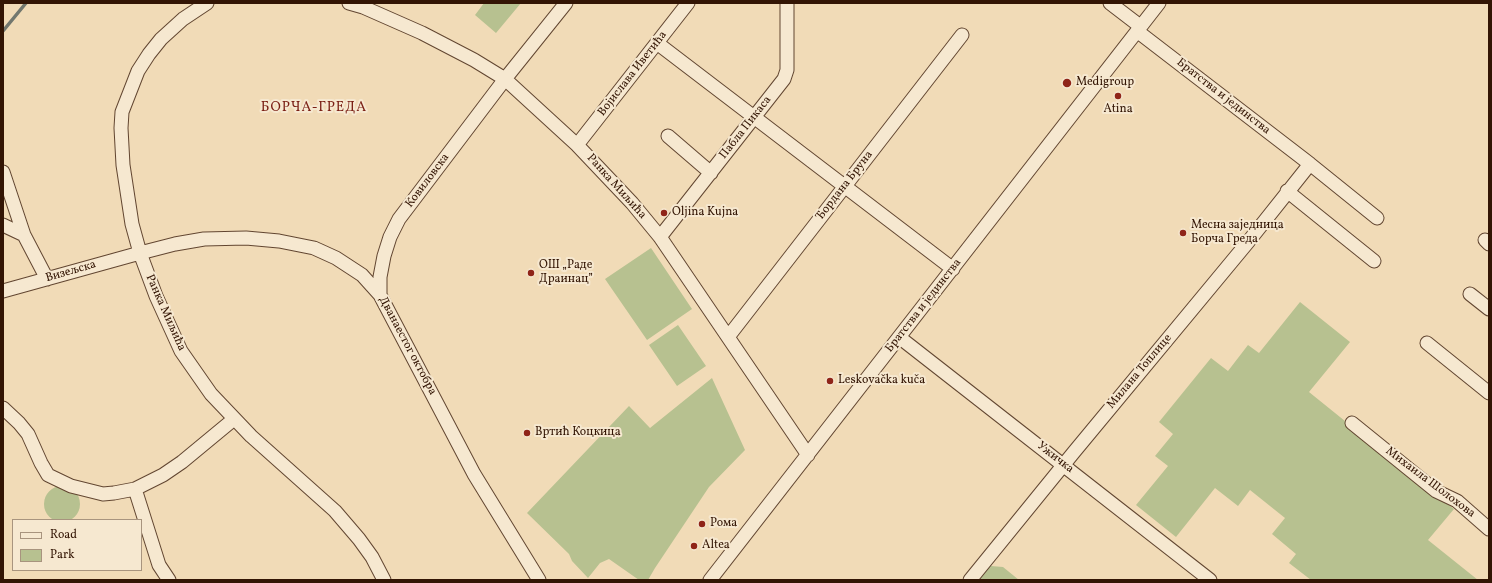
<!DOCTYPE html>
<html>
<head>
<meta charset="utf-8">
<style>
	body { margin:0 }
	#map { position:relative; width:1492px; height:583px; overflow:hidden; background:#f1dbb7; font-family:Vollkorn,serif }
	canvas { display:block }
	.frame { position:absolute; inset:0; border:4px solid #331504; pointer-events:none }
	.legend { position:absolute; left:12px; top:519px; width:130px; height:52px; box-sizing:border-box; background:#f6e8d0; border:1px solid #a8947e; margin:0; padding:5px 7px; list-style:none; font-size:12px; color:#331504 }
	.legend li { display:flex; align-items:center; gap:8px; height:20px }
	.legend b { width:20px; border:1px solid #a8947e }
</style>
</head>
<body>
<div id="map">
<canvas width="1492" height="583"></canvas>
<div class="frame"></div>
<ul class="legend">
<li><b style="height:5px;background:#f6e8d0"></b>Road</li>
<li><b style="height:11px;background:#b7c190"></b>Park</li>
</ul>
</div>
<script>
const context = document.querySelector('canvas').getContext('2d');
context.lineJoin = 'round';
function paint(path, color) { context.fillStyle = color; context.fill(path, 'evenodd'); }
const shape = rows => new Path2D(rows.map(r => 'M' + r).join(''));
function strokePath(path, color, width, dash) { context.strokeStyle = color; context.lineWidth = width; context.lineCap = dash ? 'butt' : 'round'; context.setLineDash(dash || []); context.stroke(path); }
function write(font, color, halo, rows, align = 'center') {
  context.font = font + ' Vollkorn,serif'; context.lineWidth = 4; context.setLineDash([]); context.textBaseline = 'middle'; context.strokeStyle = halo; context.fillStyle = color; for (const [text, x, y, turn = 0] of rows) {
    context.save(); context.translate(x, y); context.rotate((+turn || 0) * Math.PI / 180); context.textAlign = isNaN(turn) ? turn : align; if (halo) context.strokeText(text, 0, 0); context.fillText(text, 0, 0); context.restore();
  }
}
paint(shape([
	[484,3,521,3,496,33,475,15],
	[651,248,692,309,647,340,605,279],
	[1300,302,1350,342,1309,392,1454,509,1428,540,1478,580,1311,580,1289,563,1296,554,1272,534,1285,518,1250,490,1238,506,1215,488,1176,537,1136,505,1168,466,1155,456,1173,434,1159,422,1211,358,1228,371,1248,345,1259,353],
	[678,325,706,366,677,386,649,345],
	[712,378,745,450,709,487,655,568,648,580,639,580,609,559,600,563,588,578,572,561,569,554,527,513,629,406,650,428],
	'44 504a18 18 0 1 1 36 0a18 18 0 1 1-36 0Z',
	[991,566,1003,567,1019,580,977,580,986,568]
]), '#b7c190');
strokePath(shape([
	[3,31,26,3]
]), '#72776e', 3.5);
const minor = shape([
	[207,3,183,19,161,39,149,54,138,71,122,112,121,128,123,165,132,224,140,253,156,296,181,351,211,394,251,436,335,511,359,539,372,557,384,580],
	[349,3,363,7,422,33,474,60,505,79,577,145,632,203,660,237,808,455],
	[1110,3,1140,26],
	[1137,31,1310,164,1377,218],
	[657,43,953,269],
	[668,136,711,173],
	[577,145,688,3],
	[3,172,24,235],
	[1287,191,1374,261],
	[3,225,24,235,47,279],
	[660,237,784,79,787,70,787,3],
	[1485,240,1489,244],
	[3,291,140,253,175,244,204,239,246,238,279,241,314,248,336,258,362,275,380,295,474,474,539,580],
	[1470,294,1489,309],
	[380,295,380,277,384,256,390,237,399,219,505,79,566,3],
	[728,337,962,35],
	[899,337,1210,580],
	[1427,343,1489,393],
	[3,408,19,423,28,434,41,463,48,475,71,486,103,494,114,493,135,489,163,475,182,462,234,419],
	[1352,423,1436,491,1457,501,1489,529],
	[135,489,159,565,169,580],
	[710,580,1159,3],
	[970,580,1074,452,1248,242,1310,164]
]);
strokePath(minor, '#624631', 15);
strokePath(minor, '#f6e8d0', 13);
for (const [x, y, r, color] of [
	[1067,83,5,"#8f2418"],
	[1118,96,4,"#8f2418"],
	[664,213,4,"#8f2418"],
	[1183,233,4,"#8f2418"],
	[531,273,4,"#8f2418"],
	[830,381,4,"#8f2418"],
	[527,433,4,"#8f2418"],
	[702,524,4,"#8f2418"],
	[694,546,4,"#8f2418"]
]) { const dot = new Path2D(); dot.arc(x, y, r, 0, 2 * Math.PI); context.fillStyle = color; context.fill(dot); strokePath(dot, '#f6e8d0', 1.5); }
write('12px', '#331504', '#f6e8d0', [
	["Војислава Иветића",633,74,-52],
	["Братства и јединства",1223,97,38],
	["Пабла Пикаса",746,128,-52],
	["Ковиловска",428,181,-53],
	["Ђордана Бруна",845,186,-52],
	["Ранка Миљића",616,187,48],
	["Визељска",71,272,-16],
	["Братства и јединства",924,306,-52],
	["Ранка Миљића",165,313,66],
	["Дванаестог октобра",407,346,62],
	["Милана Топлице",1140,372,-50],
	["Ужичка",1055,458,38],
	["Михаила Шолохова",1430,483,37]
]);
write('12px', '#331504', '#f6e8d0', [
	["Medigroup",1076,83],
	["Atina",1118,110,"center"],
	["Oljina Kujna",672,213],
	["Месна заједница",1191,226],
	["Борча Греда",1191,240],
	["ОШ „Раде",539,266],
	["Драинац”",539,280],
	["Leskovačka kuča",838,381],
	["Вртић Коцкица",535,433],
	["Рома",710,524],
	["Altea",702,546]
], 'left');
context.letterSpacing = '1px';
write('14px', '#7a1f14', '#f6e8d0', [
	["БОРЧА-ГРЕДА",314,108]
]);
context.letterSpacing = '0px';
</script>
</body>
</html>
